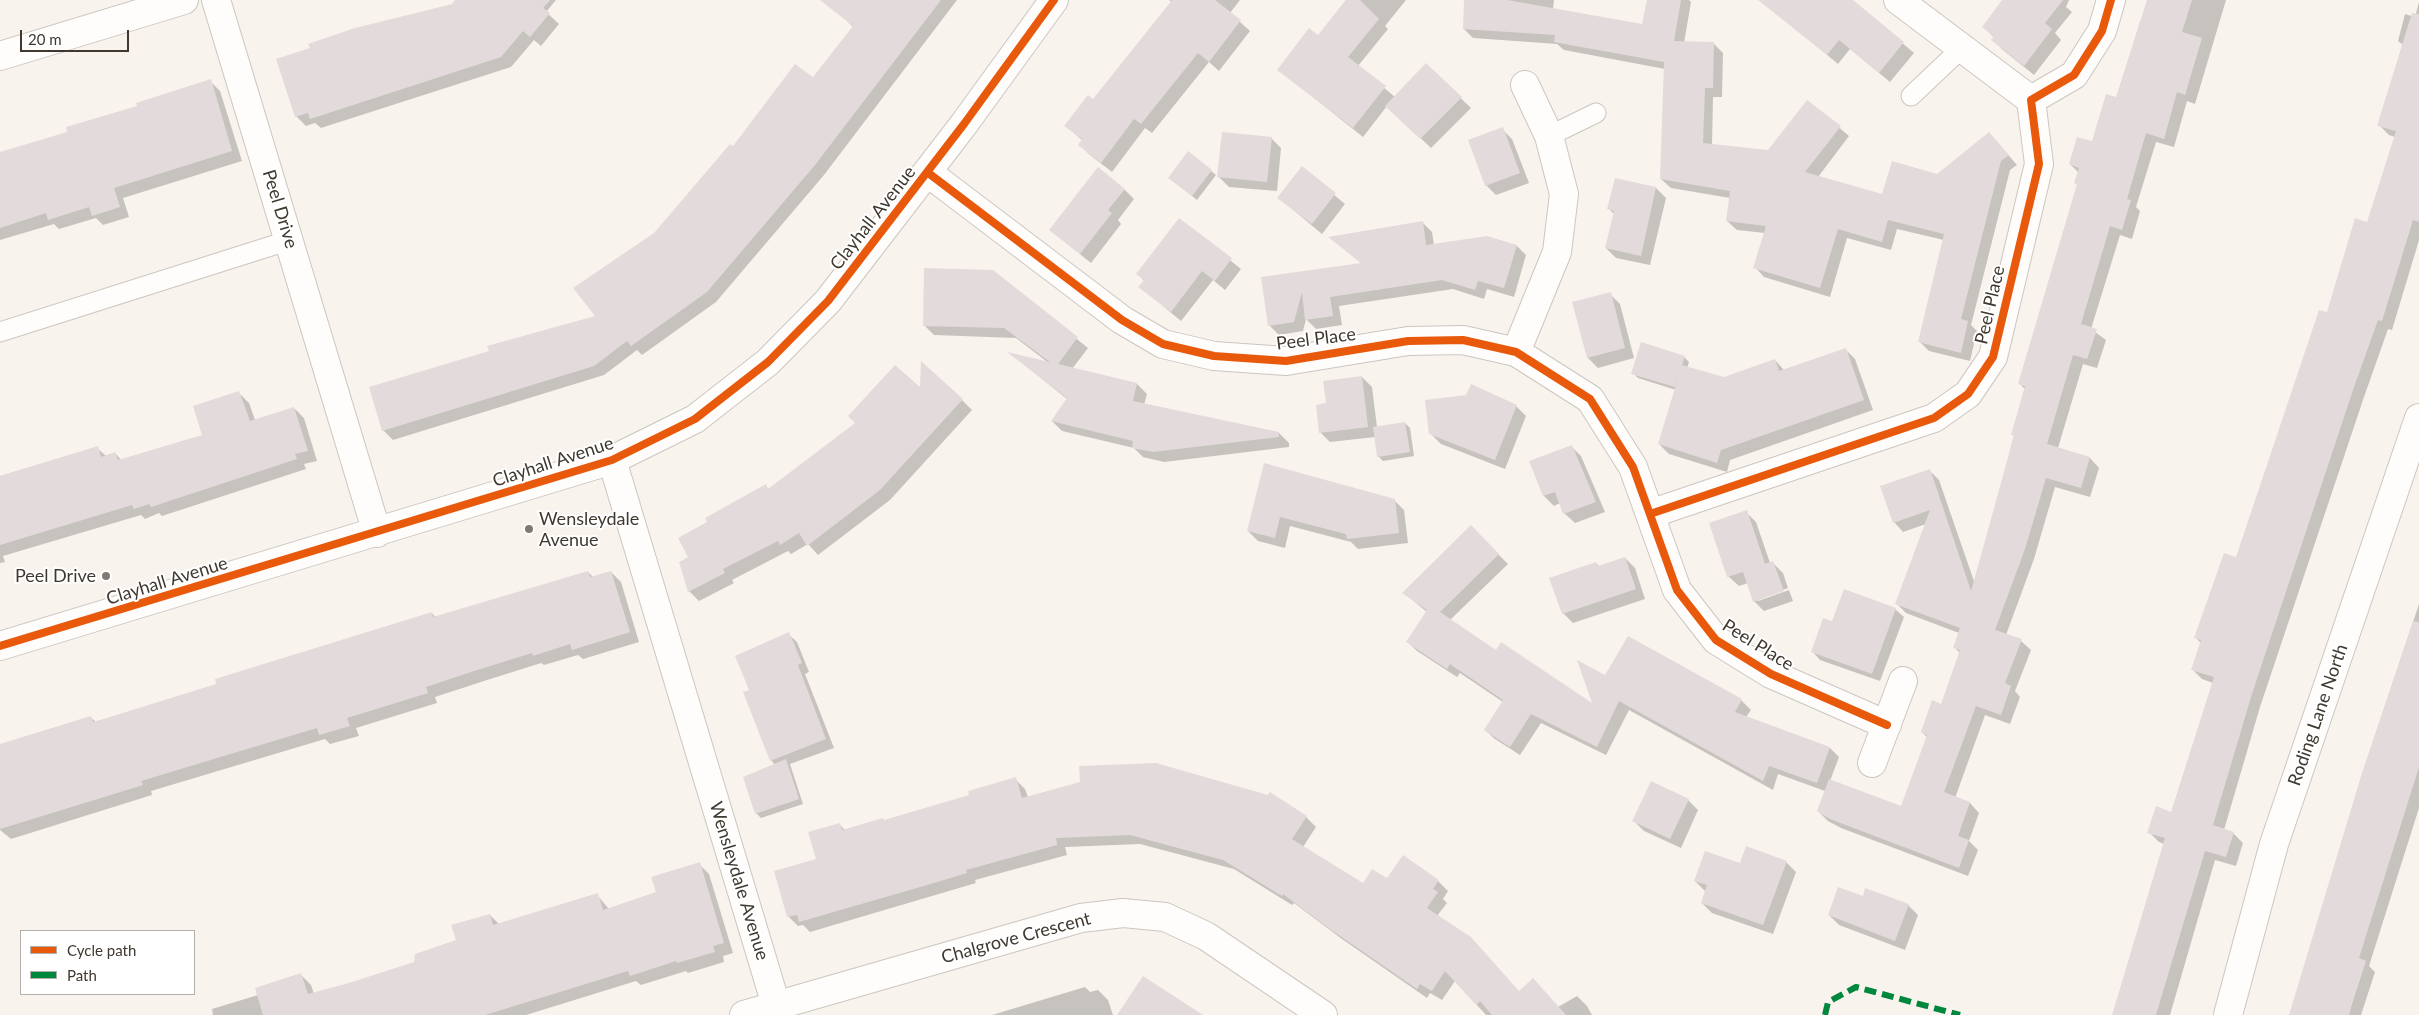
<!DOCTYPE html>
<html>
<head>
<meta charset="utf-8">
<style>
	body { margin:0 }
	#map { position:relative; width:2419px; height:1015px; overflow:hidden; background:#f8f3ed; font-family:Lato,sans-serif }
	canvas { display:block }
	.legend { position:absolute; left:20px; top:930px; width:175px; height:65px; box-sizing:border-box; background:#fff; border:1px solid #b3afab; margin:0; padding:6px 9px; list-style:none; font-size:15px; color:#40382e }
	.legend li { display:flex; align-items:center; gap:10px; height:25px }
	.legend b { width:25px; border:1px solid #b3afab }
	.scale { position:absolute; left:20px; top:30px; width:109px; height:22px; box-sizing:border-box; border:2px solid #40382e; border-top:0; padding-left:6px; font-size:15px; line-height:18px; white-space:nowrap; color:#40382e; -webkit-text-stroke:4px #fff; paint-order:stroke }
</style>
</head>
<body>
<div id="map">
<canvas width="2419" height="1015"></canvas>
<ul class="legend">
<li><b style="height:6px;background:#e8590c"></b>Cycle path</li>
<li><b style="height:6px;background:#00873e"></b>Path</li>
</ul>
<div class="scale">20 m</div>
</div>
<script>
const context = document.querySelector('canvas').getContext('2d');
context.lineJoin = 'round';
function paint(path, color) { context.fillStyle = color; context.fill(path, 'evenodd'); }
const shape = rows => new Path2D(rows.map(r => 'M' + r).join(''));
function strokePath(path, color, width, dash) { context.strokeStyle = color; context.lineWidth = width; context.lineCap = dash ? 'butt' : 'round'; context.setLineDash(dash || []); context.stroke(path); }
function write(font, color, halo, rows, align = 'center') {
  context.font = font + ' Lato,sans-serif'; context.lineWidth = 4; context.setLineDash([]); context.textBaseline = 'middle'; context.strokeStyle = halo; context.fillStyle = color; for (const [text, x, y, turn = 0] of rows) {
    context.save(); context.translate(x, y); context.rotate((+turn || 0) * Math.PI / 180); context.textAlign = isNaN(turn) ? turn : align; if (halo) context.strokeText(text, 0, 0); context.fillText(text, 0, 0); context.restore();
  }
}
paint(shape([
	[456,0,556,0,546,12,559,24,541,46,534,40,511,67,321,128,315,123,306,126,296,116,452,5],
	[853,0,957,0,824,175,716,302,642,355,637,350,604,375,393,440,383,430,490,351,597,317,655,234,733,148,813,79,854,28,841,15],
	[1169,0,1240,0,1230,13,1250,31,1219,71,1209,62,1152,133,1145,128,1112,172,1090,155,1080,145,1083,141,1066,126,1094,100,1172,2],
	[1346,0,1406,0,1385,26,1388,29,1358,66,1395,97,1426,65,1471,108,1431,148,1387,106,1363,137,1279,70,1318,36],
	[1466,0,1554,0,1553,9,1643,25,1648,0,1689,0,1691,2,1684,43,1714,44,1723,53,1722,97,1713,97,1712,145,1768,152,1808,101,1849,136,1818,177,1883,196,1938,176,1989,133,2017,165,2010,170,1971,325,1977,331,1970,361,1929,351,1920,342,1944,240,1897,229,1891,250,1847,238,1830,297,1764,277,1755,267,1765,233,1737,230,1727,221,1730,198,1671,188,1661,179,1665,69,1564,50,1557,44,1473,38,1464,29],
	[1778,0,1835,0,1865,11,1914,53,1890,82,1850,49,1838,64,1778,14],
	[2004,0,2069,0,2066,7,2072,12,2055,33,2061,40,2034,75,2003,50,1993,40,1995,38,1983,27],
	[2149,0,2226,0,2195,104,2187,101,2174,147,2156,142,2136,207,2140,211,2132,239,2120,235,2091,329,2106,340,2097,368,2083,364,2058,448,2090,458,2099,468,2090,497,2055,487,2034,559,2006,635,2021,641,2031,650,2015,691,2020,697,2010,724,1985,715,1955,798,1970,803,1979,813,1969,841,1978,850,1968,876,1841,828,1828,821,1818,811,1825,791,1778,774,1773,790,1629,710,1606,755,1541,723,1520,755,1495,739,1485,730,1503,702,1460,673,1457,677,1417,651,1408,642,1427,612,1404,593,1471,527,1508,564,1450,620,1497,651,1595,707,1606,677,1628,638,1741,700,1751,710,1746,717,1830,748,1839,757,1830,781,1901,807,1927,737,1922,732,1942,705,1960,653,1954,647,1959,633,1906,613,1897,604,1926,524,1903,532,1894,522,1929,470,1939,480,1975,584,2026,390,2020,384,2078,185,2075,183,2079,173,2070,164,2093,143,2117,99,2140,22,2142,23],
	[2419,2,2419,240,2392,330,2388,329,2364,397,2260,707,2224,830,2233,833,2243,843,2236,866,2215,860,2170,1015,2113,1015,2164,844,2159,842,2149,832,2172,813,2213,683,2202,679,2192,669,2201,643,2196,638,2236,559,2328,314,2368,223,2395,137,2389,135,2379,125,2403,45,2398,41,2405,14,2415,17],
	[210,81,220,91,242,161,123,198,129,217,103,225,96,218,59,229,54,224,0,240,0,153,68,133],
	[1502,129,1512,139,1529,183,1496,195,1486,185],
	[1271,138,1281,148,1277,191,1229,187,1219,177],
	[1302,168,1345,204,1322,234,1279,198],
	[1211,171,1216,175,1197,200,1170,178],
	[1616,179,1656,188,1666,198,1650,265,1616,258,1606,248,1614,214,1609,209],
	[1124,189,1134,199,1118,220,1121,224,1091,263,1050,230],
	[1180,220,1241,269,1225,290,1213,280,1181,321,1140,287,1144,281,1138,274],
	[1423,223,1432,232,1434,245,1517,246,1526,255,1514,297,1487,289,1484,299,1453,289,1339,306,1342,325,1316,329,1306,319,1303,331,1279,335,1269,325,1263,278,1362,264,1331,238],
	[992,271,1088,348,1072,369,1137,384,1147,394,1144,405,1279,433,1289,443,1289,447,1164,462,1143,457,1134,448,1062,431,1052,421,1067,399,1011,354,1050,364,1016,338,934,335,924,325],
	[1610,294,1620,304,1634,358,1598,368,1588,358],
	[1845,349,1855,359,1873,410,1730,460,1727,472,1669,454,1659,444,1676,390,1638,378,1633,373,1684,357,1689,362,1687,368,1724,379,1775,360,1784,370],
	[1362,377,1372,387,1377,427,1405,423,1410,428,1414,456,1383,461,1378,456,1375,437,1330,442,1320,432,1328,404],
	[922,390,962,400,972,410,890,500,818,555,808,544,791,554,788,551,732,580,734,583,699,601,689,591,690,557,709,523,766,486,769,490],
	[239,393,249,403,255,420,294,408,304,418,317,461,304,464,306,469,162,516,159,513,145,519,141,515,3,556,5,562,0,563,0,476,97,448,106,456,115,453,122,461,204,436],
	[1516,406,1526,416,1505,469,1441,444,1431,434],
	[1571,446,1581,456,1605,512,1575,523,1564,513,1560,503,1554,506,1544,496,1531,462],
	[1265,464,1394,500,1404,510,1408,543,1358,549,1351,542,1290,526,1285,548,1258,541,1248,531],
	[1746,512,1756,522,1770,563,1773,563,1783,573,1788,588,1758,599,1758,601,1789,590,1793,601,1764,611,1754,601,1748,583,1739,586,1728,576],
	[1625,558,1635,568,1645,599,1573,623,1563,613,1596,563,1600,567],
	[588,572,593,577,611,572,621,582,639,642,583,659,578,655,544,665,541,663,484,681,435,697,437,703,356,728,359,736,330,744,325,739,151,791,152,795,11,839,0,830,0,745,90,717,96,722,218,685,432,613,436,618],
	[2419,604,2419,808,2369,966,2375,972,2361,1015,2290,1015,2363,773],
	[1895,609,1904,617,1880,681,1820,660,1812,651,1833,623],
	[788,634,797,642,809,672,805,674,834,748,790,764,803,804,761,818,756,813,775,765,771,760,751,690],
	[1015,779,1025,789,1028,797,1306,817,1316,827,1303,847,1363,885,1387,880,1438,881,1448,891,1443,899,1447,903,1437,916,1519,992,1558,1007,1577,996,1587,1006,1592,1015,1486,1015,1455,981,1442,1000,1430,993,1427,998,1342,939,1294,903,1292,905,1234,869,1140,844,1065,847,1067,855,975,880,976,883,810,932,803,925,798,926,788,916,839,824,845,830,884,821,970,796],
	[1688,800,1698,810,1681,848,1644,831,1634,821],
	[1786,862,1796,872,1773,934,1712,913,1702,903,1705,891,1695,881,1741,865],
	[699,864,709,874,733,953,723,956,724,962,688,973,686,971,641,985,636,981,526,1015,213,1015,212,1009,258,995,301,975,311,985,314,994,416,963,457,941,490,915,499,924,597,895,609,909,657,893],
	[1863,898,1908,905,1918,915,1905,950,1839,925,1829,915],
	[1085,987,1090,992,1098,990,1108,1000,1113,1015,992,1015]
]), '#0003');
paint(shape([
	[455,0,550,0,543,8,550,13,530,37,523,31,501,57,310,119,308,113,295,117,276,59,310,48,308,44,355,28,452,4],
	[820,0,941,0,815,165,707,292,631,346,627,341,594,366,382,431,369,387,489,351,487,346,595,316,573,288,654,233,730,144,733,146,795,64,813,77,853,26],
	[1172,0,1215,0,1241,20,1209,62,1198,53,1141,124,1134,119,1101,163,1078,145,1082,139,1064,126,1088,95,1093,99],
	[1346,0,1360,0,1379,19,1348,57,1386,86,1353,128,1277,70,1309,28,1318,35],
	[1464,0,1507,0,1642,24,1647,0,1681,0,1674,41,1714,42,1713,88,1705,88,1703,143,1768,150,1807,100,1841,126,1805,172,1882,194,1892,161,1937,174,1989,132,2009,155,2001,161,1961,319,1968,321,1961,353,1918,342,1944,234,1888,220,1882,242,1838,229,1820,288,1753,268,1766,226,1726,221,1730,191,1660,179,1664,62,1554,42,1555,35,1463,29],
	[1758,0,1853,0,1904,42,1879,73,1839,40,1827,55],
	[2002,0,2063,0,2045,23,2052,29,2024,66,1991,40,1994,36,1982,27],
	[2147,0,2192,0,2182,32,2202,38,2185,95,2177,92,2164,139,2146,133,2127,199,2131,200,2122,230,2110,226,2081,324,2097,329,2087,359,2073,355,2047,444,2090,457,2081,488,2046,478,2025,549,1995,630,2022,639,2005,683,2011,686,2001,715,1976,706,1944,792,1970,802,1958,836,1969,840,1959,868,1830,819,1817,811,1829,779,1901,806,1927,735,1921,732,1932,700,1941,704,1960,650,1953,648,1960,628,1895,604,1930,510,1893,523,1880,486,1930,469,1971,591,2014,436,2011,435,2025,386,2018,384,2077,184,2074,183,2079,168,2069,164,2077,137,2092,141,2106,94,2116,97],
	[2412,13,2419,14,2419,222,2413,220,2382,321,2378,320,2354,387,2251,697,2213,825,2234,832,2226,857,2205,851,2156,1015,2112,1015,2165,838,2147,833,2156,806,2171,812,2214,677,2191,670,2201,640,2194,638,2224,553,2236,557,2319,310,2327,312,2355,218,2367,222,2396,131,2377,126],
	[1426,63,1462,97,1420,139,1385,106],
	[211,79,232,151,114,188,120,207,92,216,89,207,48,220,46,213,0,228,0,152,67,132,66,127,137,106,136,103],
	[1503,127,1520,173,1485,186,1468,140],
	[1222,132,1272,137,1267,182,1217,177],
	[1188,151,1212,170,1192,196,1168,178],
	[1302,166,1336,193,1312,224,1277,198],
	[1098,167,1125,189,1108,210,1112,213,1080,254,1049,230],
	[1615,178,1656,187,1641,256,1605,248,1614,211,1607,209],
	[1179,218,1232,258,1215,281,1202,271,1171,312,1138,287,1144,280,1136,274],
	[1423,221,1426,245,1487,236,1517,245,1504,288,1478,281,1475,290,1442,280,1330,297,1333,316,1305,320,1302,292,1294,322,1268,326,1261,277,1361,263,1328,237],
	[924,268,993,270,1078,337,1058,364,1137,383,1133,401,1279,432,1279,437,1153,452,1132,448,1133,441,1051,421,1067,398,1007,352,1050,362,1004,328,923,326],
	[1611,292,1625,348,1587,358,1572,302],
	[1641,342,1685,356,1675,387,1631,374],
	[1846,348,1864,400,1721,450,1717,463,1658,444,1682,365,1724,377,1775,359,1779,371],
	[921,361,963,399,880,490,807,546,799,533,780,545,778,541,723,569,725,573,688,592,679,562,688,557,678,538,707,522,705,518,766,484,768,489,855,423,848,416,895,365,920,387],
	[1362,376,1368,427,1319,433,1316,405,1326,403,1323,381],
	[1471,384,1517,405,1495,460,1429,434,1425,400,1466,395],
	[239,391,250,421,294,407,308,451,295,454,297,459,151,507,149,504,134,509,132,505,0,545,0,476,98,446,101,457,115,452,118,460,202,435,193,406],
	[1405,422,1410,452,1377,457,1373,427],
	[1572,445,1596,502,1563,514,1555,492,1543,496,1529,461],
	[1264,463,1395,499,1399,533,1347,539,1346,534,1280,517,1275,538,1247,531],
	[1747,510,1765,564,1773,561,1784,591,1753,602,1743,572,1727,577,1709,523],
	[1471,525,1499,554,1440,612,1496,650,1501,642,1592,703,1577,660,1605,675,1628,636,1742,699,1735,712,1830,747,1817,783,1769,766,1763,781,1619,701,1597,747,1531,714,1510,747,1484,730,1503,700,1450,664,1447,669,1406,642,1427,610,1402,593],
	[1625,557,1636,589,1562,614,1549,578,1596,562,1598,566],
	[588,571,590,577,611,571,630,632,572,650,570,644,533,656,532,653,474,671,426,687,428,693,347,718,350,726,319,735,317,728,237,752,141,781,143,785,0,829,0,744,91,716,93,722,110,717,216,684,215,679,432,612,433,617],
	[1844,589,1896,608,1872,674,1811,652,1823,618,1832,621],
	[2413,621,2419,622,2419,767,2359,958,2366,961,2352,1004,2349,1015,2289,1015,2362,773],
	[789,632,802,663,798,665,826,739,770,761,743,692,749,690,735,656],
	[786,759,799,799,755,814,743,777],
	[1156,763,1268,795,1270,792,1307,816,1292,839,1363,883,1372,869,1387,878,1403,855,1439,880,1433,889,1438,892,1427,908,1471,937,1519,991,1533,978,1566,1015,1492,1015,1480,1001,1476,1005,1445,971,1432,991,1420,984,1417,989,1330,929,1283,894,1282,896,1223,860,1130,835,1056,838,1057,845,966,870,967,873,927,885,799,922,797,915,787,917,774,871,816,859,808,832,840,823,842,830,883,818,884,820,969,795,968,791,1016,777,1022,798,1080,782,1079,766],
	[1651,781,1689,799,1670,839,1632,821],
	[1746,846,1787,861,1763,925,1701,903,1707,885,1694,881,1705,851,1740,863],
	[700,862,724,943,713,946,715,952,677,963,676,961,630,976,628,971,485,1015,263,1015,255,988,301,973,308,994,349,983,414,962,415,954,456,940,451,925,490,914,493,925,598,893,603,910,656,892,651,877],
	[1838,887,1863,896,1865,888,1909,904,1895,941,1828,915],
	[1143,976,1203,1015,1117,1015]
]), '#e3dbdb');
const service = shape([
	[1911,96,1962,48],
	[1549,136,1596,113],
	[0,332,290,240]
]);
const minor = shape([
	[216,0,377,533],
	[1898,0,2031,100],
	[0,56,184,0],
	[927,172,1122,320,1163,344,1214,356,1286,361,1408,341,1463,340,1516,352,1590,399,1633,467,1677,590,1716,640,1771,674,1887,725],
	[1516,352,1557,252,1564,194,1549,136,1525,85],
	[612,460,779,1015],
	[1650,514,1934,418,1968,394,1993,357,2039,164,2031,100,2074,75,2102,31,2111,0],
	[1872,763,1903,681],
	[744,1015,1081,918,1123,913,1165,917,1206,936,1323,1015]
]);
const tertiary = shape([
	[0,646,612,460,695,419,768,362,828,301,964,124,1054,0],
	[2228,1015,2274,844,2419,418]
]);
strokePath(service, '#ccc6bf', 21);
strokePath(minor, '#ccc6bf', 30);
strokePath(tertiary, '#ccc6bf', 30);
strokePath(service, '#fefdfc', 19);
strokePath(minor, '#fefdfc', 28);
strokePath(tertiary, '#fefdfc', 28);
strokePath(shape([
	[1825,1015,1828,1002,1856,987,1960,1015]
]), '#00873e', 6, [12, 6]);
strokePath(shape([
	[927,172,1122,320,1163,344,1214,356,1286,361,1408,341,1463,340,1516,352,1590,399,1633,467,1677,590,1716,640,1771,674,1887,725],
	[1650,514,1934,418,1968,394,1993,357,2039,164,2031,100,2074,75,2102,31,2111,0],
	[0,646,612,460,695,419,768,362,828,301,964,124,1054,0]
]), '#e8590c', 8);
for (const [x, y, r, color] of [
	[529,529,5,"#807971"],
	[106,576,5,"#807971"]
]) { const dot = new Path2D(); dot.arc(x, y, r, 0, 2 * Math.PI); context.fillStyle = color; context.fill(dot); strokePath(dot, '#fff', 2); }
write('18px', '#40382e', '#fff', [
	["Peel Drive",280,209,73],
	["Clayhall Avenue",873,218,-52],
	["Peel Place",1990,305,-77],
	["Peel Place",1316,339,-7],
	["Clayhall Avenue",553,462,-18],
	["Clayhall Avenue",167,581,-17],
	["Peel Place",1758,645,32],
	["Roding Lane North",2318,715,-71],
	["Wensleydale Avenue",739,881,73],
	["Chalgrove Crescent",1016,938,-15]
]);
write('18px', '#40382e', '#fff', [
	["Wensleydale",539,519],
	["Avenue",539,540],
	["Peel Drive",96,576,"right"]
], 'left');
</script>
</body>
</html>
